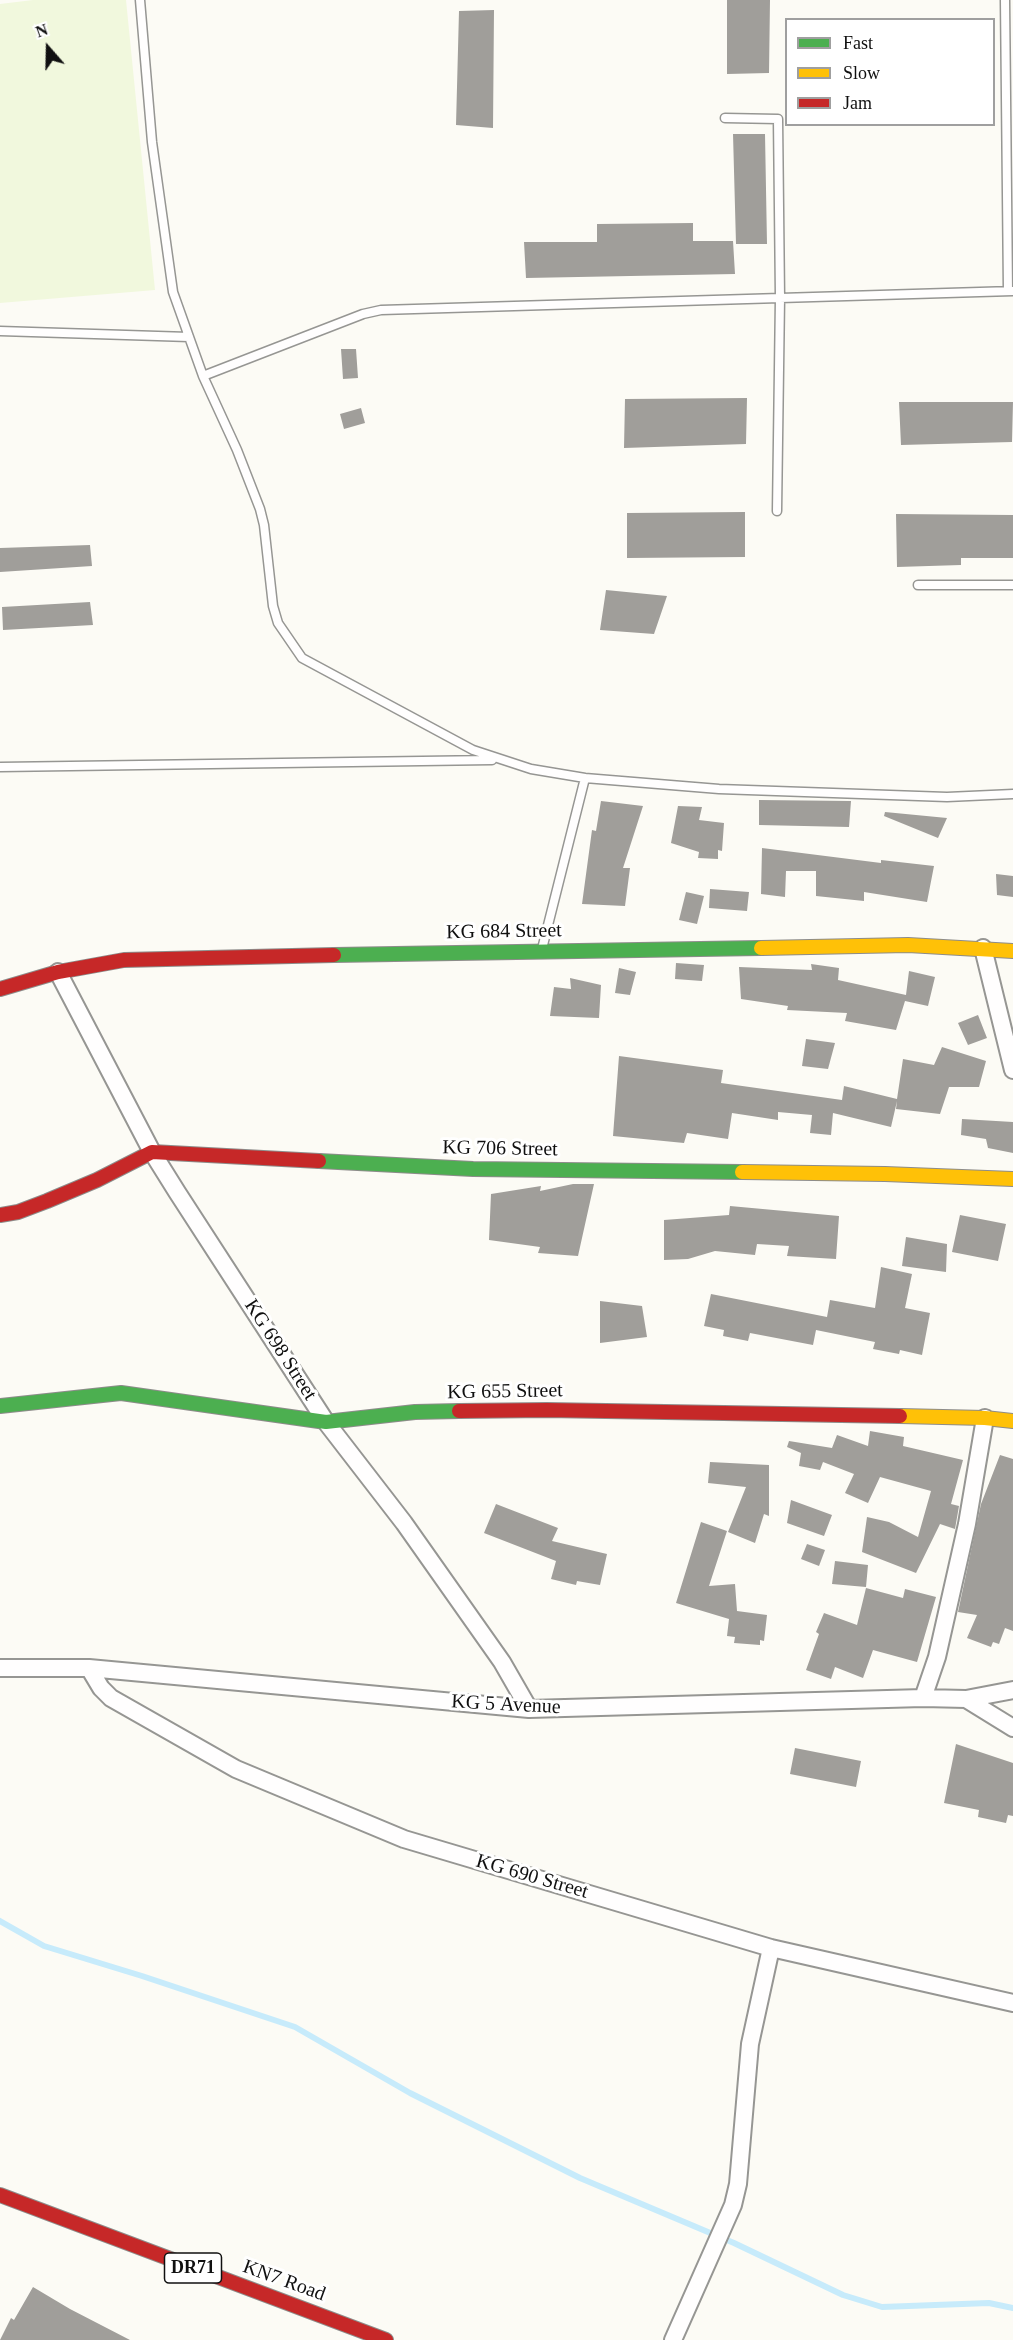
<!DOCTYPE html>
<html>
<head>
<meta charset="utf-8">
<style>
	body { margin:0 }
	#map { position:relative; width:1013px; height:2340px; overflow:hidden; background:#fcfbf5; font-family:Georgia,serif }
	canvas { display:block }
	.legend { position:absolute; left:785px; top:18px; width:210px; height:108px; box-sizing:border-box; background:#fff; border:2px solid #9f9f9f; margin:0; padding:8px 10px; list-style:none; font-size:18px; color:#101010 }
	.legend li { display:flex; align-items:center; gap:12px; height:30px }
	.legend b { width:30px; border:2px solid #9f9f9f }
	.north { position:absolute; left:18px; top:18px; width:60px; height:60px; -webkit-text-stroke:4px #fff; paint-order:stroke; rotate:340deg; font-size:16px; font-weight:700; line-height:24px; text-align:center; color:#101010 }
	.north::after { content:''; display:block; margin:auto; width:21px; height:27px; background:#101010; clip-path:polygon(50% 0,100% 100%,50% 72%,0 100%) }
</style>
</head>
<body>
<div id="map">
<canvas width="1013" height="2340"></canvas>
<ul class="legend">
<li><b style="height:8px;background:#4caf50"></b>Fast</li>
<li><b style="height:8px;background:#ffc107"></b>Slow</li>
<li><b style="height:8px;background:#c62828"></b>Jam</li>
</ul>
<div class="north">N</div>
</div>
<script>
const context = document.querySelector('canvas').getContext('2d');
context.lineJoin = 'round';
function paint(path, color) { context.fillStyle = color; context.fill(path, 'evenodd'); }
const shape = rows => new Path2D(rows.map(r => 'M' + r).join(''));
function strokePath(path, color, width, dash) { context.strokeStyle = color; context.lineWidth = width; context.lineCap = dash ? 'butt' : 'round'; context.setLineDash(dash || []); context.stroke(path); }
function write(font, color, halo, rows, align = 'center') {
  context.font = font + ' Georgia,serif'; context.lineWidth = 6; context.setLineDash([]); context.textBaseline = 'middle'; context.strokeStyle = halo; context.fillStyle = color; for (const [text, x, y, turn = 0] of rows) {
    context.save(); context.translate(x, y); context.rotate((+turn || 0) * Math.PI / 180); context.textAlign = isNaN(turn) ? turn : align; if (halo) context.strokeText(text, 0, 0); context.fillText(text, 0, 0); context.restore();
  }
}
paint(shape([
	[33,0,126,0,155,290,0,303,0,4]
]), '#f1f8dd');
strokePath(shape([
	[0,1921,44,1946,142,1976,295,2027,410,2093,580,2178,734,2243,843,2295,882,2307,989,2303,1013,2308]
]), '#c7ebfb', 6);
paint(shape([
	[727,0,770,0,769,73,727,74],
	[494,10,493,128,456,125,459,11],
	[733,134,765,134,767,244,736,244],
	[693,223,693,241,733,241,735,274,526,278,524,242,597,242,597,224],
	[341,349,356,349,358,378,343,379],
	[747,398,746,444,624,448,625,399],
	[899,402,1013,402,1012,442,901,445],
	[361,408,365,423,344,429,340,414],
	[745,512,745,557,627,558,627,513],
	[896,514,1013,515,1013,558,961,558,961,565,897,567],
	[90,545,92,566,0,572,0,548],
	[606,590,667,596,654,634,600,630],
	[90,602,93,625,3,630,2,607],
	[759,800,851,801,849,827,759,825],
	[601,801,643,806,623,868,630,868,625,906,582,904,592,830,596,831],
	[678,806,702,807,699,820,724,823,722,851,718,850,718,859,698,858,699,852,671,843],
	[885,812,947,818,938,838,884,816],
	[762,848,881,863,881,860,934,866,927,902,864,892,864,901,816,896,816,871,786,871,785,897,761,894],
	[996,874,1013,876,1013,897,997,895],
	[710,889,749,892,747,911,709,908],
	[686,892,704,896,697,924,679,920],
	[676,963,704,965,702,981,675,979],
	[811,964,839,968,838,980,906,995,909,971,935,977,928,1006,905,1001,896,1030,845,1021,847,1013,787,1010,788,1006,741,999,739,967,812,970],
	[619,968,636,972,630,995,615,993],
	[570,978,601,985,599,1018,550,1016,554,987,571,989],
	[978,1015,987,1038,968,1045,958,1023],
	[806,1039,835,1043,828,1069,802,1066],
	[942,1047,986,1061,979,1087,949,1087,940,1114,896,1109,897,1101,891,1127,833,1113,831,1135,810,1133,812,1115,778,1112,778,1120,732,1113,728,1139,687,1133,684,1143,613,1136,619,1056,723,1070,721,1083,842,1100,844,1086,897,1099,903,1059,934,1065],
	[962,1119,1013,1122,1013,1153,988,1148,986,1139,961,1135],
	[573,1184,594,1184,578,1256,538,1253,540,1247,489,1240,491,1194,541,1186,540,1191],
	[730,1206,839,1216,836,1259,787,1256,789,1246,757,1244,755,1255,715,1251,688,1259,664,1260,664,1220,729,1215],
	[960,1215,1006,1224,998,1261,952,1252],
	[906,1237,947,1244,946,1272,902,1266],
	[881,1267,912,1274,905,1308,930,1313,922,1355,900,1350,899,1354,873,1349,875,1342,816,1330,813,1345,750,1333,748,1341,723,1336,724,1330,704,1326,711,1294,827,1317,830,1300,875,1308],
	[600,1301,642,1306,647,1337,600,1343],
	[870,1431,904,1437,903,1446,963,1460,951,1504,959,1506,955,1529,940,1524,916,1573,862,1552,867,1517,889,1522,918,1537,931,1491,880,1477,868,1503,845,1493,854,1474,823,1462,820,1470,799,1466,801,1453,787,1447,789,1441,832,1448,837,1435,868,1446],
	[1000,1455,1013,1459,1013,1631,1005,1628,999,1644,993,1642,991,1647,967,1638,977,1615,958,1612,981,1504],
	[710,1462,769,1465,769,1516,764,1514,755,1543,728,1532,746,1487,708,1483],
	[791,1500,832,1515,824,1536,787,1523],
	[496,1504,558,1528,552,1541,607,1554,600,1585,577,1581,576,1585,551,1579,556,1561,484,1533],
	[701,1522,727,1531,709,1586,735,1584,737,1611,767,1615,764,1641,760,1640,760,1645,734,1643,735,1637,727,1636,729,1619,676,1603],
	[807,1544,825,1550,819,1566,801,1559],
	[835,1561,868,1565,866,1587,832,1584],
	[866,1588,903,1598,905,1589,936,1597,917,1662,873,1650,863,1678,835,1667,831,1679,806,1670,819,1634,816,1632,824,1613,857,1625],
	[956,1744,1013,1763,1013,1816,1008,1815,1006,1823,978,1817,979,1810,944,1803],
	[795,1748,861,1761,856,1787,790,1774],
	[33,2287,70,2309,130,2340,0,2340,11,2318,14,2320]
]), '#a09e9a');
const lane = shape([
	[140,0,152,142,173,292,203,376,237,450,260,509,264,525,273,606,278,623,302,658,473,750,531,769,585,778,719,789,947,797,1013,794],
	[1005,0,1008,291],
	[725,118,778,119,780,298,777,511],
	[0,331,189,337],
	[203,376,363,314,381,310,1013,291],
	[918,585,1013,585],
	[0,767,492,760],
	[542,949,585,778]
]);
const street = shape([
	[983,948,1013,1070],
	[58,972,152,1152,177,1192,326,1422,404,1523,502,1662,529,1709],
	[0,1668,89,1668,529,1709,923,1698,966,1699,1013,1690],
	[89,1668,101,1688,111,1698,236,1769,404,1839,771,1948,1013,2003],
	[923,1698,937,1657,967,1524,985,1418],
	[966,1699,1013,1728],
	[673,2340,733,2205,738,2184,750,2044,771,1948]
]);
const fast = shape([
	[334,955,761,948],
	[319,1161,473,1169,742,1172],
	[0,1406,121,1393,326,1422,415,1412,459,1411]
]);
const slow = shape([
	[761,948,908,945,1013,951],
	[742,1172,885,1174,1013,1179],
	[900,1416,985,1418,1013,1421]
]);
const jam = shape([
	[0,989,58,972,124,960,334,955],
	[0,1215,18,1212,47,1201,97,1180,152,1152,319,1161],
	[459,1411,547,1410,900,1416],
	[0,2195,386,2340]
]);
strokePath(lane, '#969693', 11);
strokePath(street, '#969693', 20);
strokePath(fast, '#8d8c8a', 16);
strokePath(slow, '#8d8c8a', 16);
strokePath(jam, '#8d8c8a', 16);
strokePath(lane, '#fffefe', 8);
strokePath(street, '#fffefe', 16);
strokePath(fast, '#4caf50', 14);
strokePath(slow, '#ffc107', 14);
strokePath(jam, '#c62828', 14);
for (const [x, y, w] of [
	[193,2268,57]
]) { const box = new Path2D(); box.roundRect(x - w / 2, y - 15, w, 30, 4.5); context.fillStyle = '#fff'; context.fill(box); strokePath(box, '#101010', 1.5); }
write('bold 18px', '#101010', null, [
	["DR71",193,2268]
]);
write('20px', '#101010', '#fff', [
	["KG 684 Street",504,932,-1],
	["KG 706 Street",500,1149,1],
	["KG 698 Street",280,1350,57],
	["KG 655 Street",505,1392,-1],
	["KG 5 Avenue",506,1705,3],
	["KG 690 Street",532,1877,16],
	["KN7 Road",284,2281,20]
]);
</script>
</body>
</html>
